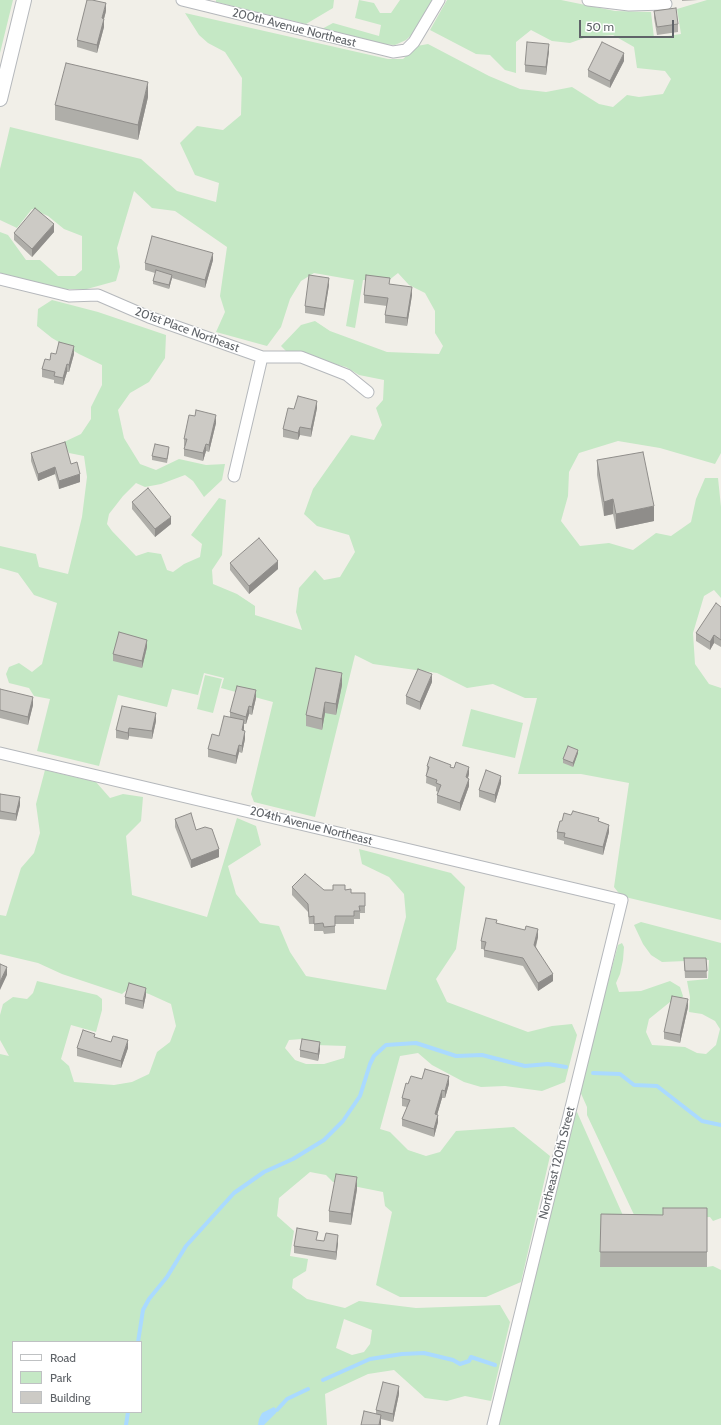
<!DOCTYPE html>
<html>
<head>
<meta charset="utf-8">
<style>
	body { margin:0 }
	#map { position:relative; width:721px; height:1425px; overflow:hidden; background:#f1efe8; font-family:Cabin,sans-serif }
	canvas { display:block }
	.legend { position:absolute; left:12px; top:1341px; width:130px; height:72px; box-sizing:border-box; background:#fff; border:1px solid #bfc1c3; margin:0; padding:5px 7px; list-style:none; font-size:12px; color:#5f6368 }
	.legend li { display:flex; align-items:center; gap:8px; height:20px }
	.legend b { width:20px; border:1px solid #bfc1c3 }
	.scale { position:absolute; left:579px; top:20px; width:95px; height:18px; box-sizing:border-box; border:2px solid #5f6368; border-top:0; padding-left:5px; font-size:12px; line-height:14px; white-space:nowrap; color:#5f6368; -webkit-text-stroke:3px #fff; paint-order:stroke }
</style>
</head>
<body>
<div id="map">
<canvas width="721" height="1425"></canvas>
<ul class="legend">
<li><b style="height:5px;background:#fff"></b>Road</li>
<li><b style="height:11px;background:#c5e8c5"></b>Park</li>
<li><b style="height:11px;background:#cccac5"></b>Building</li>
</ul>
<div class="scale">50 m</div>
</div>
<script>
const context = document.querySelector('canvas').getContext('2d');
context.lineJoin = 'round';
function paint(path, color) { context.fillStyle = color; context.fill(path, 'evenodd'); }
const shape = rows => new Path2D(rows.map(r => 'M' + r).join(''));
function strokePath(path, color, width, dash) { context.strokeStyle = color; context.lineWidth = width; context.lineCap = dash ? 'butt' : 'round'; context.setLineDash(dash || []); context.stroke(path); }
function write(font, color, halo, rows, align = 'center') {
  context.font = font + ' Cabin,sans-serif'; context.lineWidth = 3; context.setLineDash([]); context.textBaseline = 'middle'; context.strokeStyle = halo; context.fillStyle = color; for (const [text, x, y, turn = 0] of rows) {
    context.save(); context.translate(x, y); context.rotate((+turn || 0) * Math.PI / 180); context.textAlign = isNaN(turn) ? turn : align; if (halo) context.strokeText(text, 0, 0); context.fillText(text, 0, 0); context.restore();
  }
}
paint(shape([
	[0,0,13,0,0,53],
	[216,0,334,0,333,8,306,24,216,2],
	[359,0,374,3,380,13,391,13,400,0,434,0,420,27,406,40,395,45,376,44,320,30,333,23,379,36,381,25,355,18],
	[447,0,561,0,615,11,651,12,654,38,681,34,677,9,707,0,721,0,721,453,715,464,660,448,618,441,579,453,569,472,568,496,561,521,580,546,609,543,633,550,656,533,671,536,691,522,696,499,705,478,718,478,721,507,721,598,714,590,704,596,693,633,695,664,709,684,721,688,721,920,621,896,614,887,629,783,581,774,518,774,537,698,525,698,493,684,467,688,437,673,373,664,355,655,315,817,254,802,251,794,273,702,221,688,224,678,204,673,198,695,172,689,167,707,118,695,99,766,37,751,50,699,34,696,29,688,9,683,6,674,9,667,19,663,32,672,42,664,57,603,34,595,18,573,0,568,0,546,36,554,39,567,68,574,82,517,87,477,84,456,69,453,64,442,81,434,91,419,91,407,102,385,102,365,79,354,52,338,37,326,38,309,52,300,98,312,166,335,165,358,149,382,130,393,118,410,124,438,140,464,156,470,179,459,206,465,225,464,222,480,204,497,193,481,185,475,161,484,145,487,136,483,123,496,109,514,107,524,112,531,136,556,148,552,161,554,167,570,173,572,184,564,200,557,202,544,191,535,219,498,226,500,222,555,212,570,213,584,237,594,255,606,255,615,302,630,296,612,299,588,315,570,324,580,340,577,355,552,349,535,317,526,304,514,313,489,351,435,374,440,382,425,376,408,383,400,384,380,359,375,346,367,287,352,281,346,301,325,315,321,330,331,387,352,439,354,443,346,435,333,435,311,425,293,409,285,398,273,388,281,363,280,355,328,346,326,354,280,314,273,301,281,290,299,281,327,267,346,216,332,225,312,220,296,227,247,175,211,152,208,134,191,117,248,120,267,116,281,87,289,59,289,0,273,0,232,8,235,26,260,40,260,58,276,75,276,82,270,82,236,64,229,48,216,32,209,17,228,0,220,0,169,10,127,141,159,177,191,216,202,219,183,195,175,180,143,197,126,223,130,241,115,242,78,225,52,208,43,199,35,185,13,388,59,403,59,417,46,428,44,489,76,520,89,546,92,572,87,599,104,613,107,627,95,639,97,663,94,671,79,665,71,637,68,634,47,613,35,587,37,570,43,552,41,531,30,516,42,516,73,505,70,490,55,476,54,430,30],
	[205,675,222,679,213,713,197,709],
	[471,709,523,723,515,758,462,746],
	[45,770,96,782,110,798,123,794,143,797,141,821,126,836,132,895,207,917,237,818,256,826,261,845,228,866,236,894,260,923,279,926,290,952,306,976,386,990,406,917,404,894,389,877,362,864,359,849,451,873,465,887,456,949,436,979,447,1002,528,1032,552,1026,572,1024,577,1035,565,1082,542,1091,505,1086,481,1087,464,1082,432,1065,418,1053,400,1056,380,1129,390,1132,408,1150,426,1156,440,1152,456,1131,514,1127,550,1156,521,1282,486,1297,400,1297,376,1285,392,1212,385,1206,383,1192,333,1182,326,1175,310,1172,279,1198,277,1216,294,1231,290,1256,308,1259,306,1271,293,1279,292,1288,307,1299,345,1308,359,1301,416,1308,500,1305,510,1322,491,1401,465,1396,447,1401,425,1398,394,1370,368,1374,325,1394,327,1425,0,1425,0,1054,9,1056,0,1040,0,1015,3,1004,13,997,27,999,33,993,37,981,97,995,102,999,102,1010,96,1032,71,1025,61,1059,69,1066,74,1082,114,1085,132,1082,149,1074,157,1052,170,1042,176,1026,171,1004,149,994,129,988,122,994,62,974,38,963,0,954,0,915,6,916,21,868,34,853,40,833,36,804],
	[302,1039,315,1045,346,1046,344,1058,324,1064,306,1064,295,1060,285,1048,289,1040],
	[344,1319,372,1330,370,1344,364,1352,352,1355,336,1348],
	[13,1342,141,1342,141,1412,13,1412],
	[641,922,721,943,721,1218,713,1221,710,1217,636,1219,587,1115,587,1107,579,1089,618,945,622,943,624,947,623,960,620,974,616,983,619,992,641,991,670,981,680,987,683,996,680,1002,670,1002,649,1019,646,1032,652,1045,685,1047,697,1053,706,1054,716,1045,720,1029,715,1021,702,1014,689,1012,690,997,687,981,708,979,709,960,662,962,651,955,643,944,634,925],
	[577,1112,625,1220,707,1267,713,1266,721,1270,721,1425,499,1425,574,1113]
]), '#c5e8c5');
paint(shape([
	[274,1407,277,1410,276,1413,264,1425,258,1425,259,1419,262,1413]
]), '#aadaff');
strokePath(shape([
	[593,1073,620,1074,634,1085,657,1086,702,1121,721,1125],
	[138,1342,143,1310,149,1299,167,1277,186,1246,234,1193,264,1172,293,1159,324,1140,343,1121,360,1096,370,1064,374,1056,386,1045,416,1043,456,1056,482,1055,525,1066,548,1064,566,1067],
	[323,1380,370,1359,402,1354,424,1353,453,1360,460,1364,469,1361,471,1357,495,1365],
	[277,1410,287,1399,308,1389],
	[126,1425,128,1412]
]), '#aadaff', 4);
const minor = shape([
	[182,0,393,52,406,50,414,42,439,0],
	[588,0,629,5,666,4],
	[0,279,69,296,98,295,149,317,262,357,301,357,347,375,368,392],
	[234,476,262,357],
	[0,753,622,900,493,1425]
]);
const tertiary = shape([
	[0,99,24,0]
]);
strokePath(minor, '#b5b8bc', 13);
strokePath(tertiary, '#b5b8bc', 16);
strokePath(minor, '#fff', 11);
strokePath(tertiary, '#fff', 14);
paint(shape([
	[682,0,698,0,682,1],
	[106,11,104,19,104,27,97,53,77,47,77,40],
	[654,11,678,24,678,32,657,35,654,18],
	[549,51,546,75,525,72,525,65],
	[624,61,610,88,588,77,588,70],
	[148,97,138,140,55,120,55,105],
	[54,232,32,257,14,240,14,233],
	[213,260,205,288,172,278,169,289,153,284,153,281,155,273,145,270,145,263],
	[390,284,412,295,407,326,385,323,385,315,387,306,364,303,364,295],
	[329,285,324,316,305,313,305,306],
	[56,354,74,354,69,372,67,372,63,385,54,383,54,380,42,377,42,369,50,360],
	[317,408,311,437,300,435,298,440,283,437,283,429,294,409],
	[195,416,216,423,209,452,206,451,203,461,184,456,184,449,185,446,184,446,184,439],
	[169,451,167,463,152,460,152,456],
	[31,453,71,464,80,482,59,489,55,474,38,481,31,461],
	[597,460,654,521,616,529,613,514,604,516,597,475],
	[132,502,171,524,155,537,132,509],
	[230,563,278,569,249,594,230,570],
	[721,607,721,647,714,643,710,650,696,641,696,633],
	[147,647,142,668,113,661,113,654],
	[432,682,420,710,406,704,406,696],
	[342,685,336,715,325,713,322,730,306,726,306,715],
	[0,689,33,705,28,725,0,718],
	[256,698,252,715,249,714,246,724,244,724,244,730,245,739,242,753,239,752,236,764,208,757,208,749,219,736,230,717,230,712],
	[156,721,152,739,129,736,128,740,116,738,116,730],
	[578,753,573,767,563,763,563,759],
	[427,766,451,767,469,774,468,778,469,786,460,811,437,803,437,795,438,792,436,791,436,787,426,783],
	[501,783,495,803,479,797,479,790],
	[0,794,20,805,16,821,0,819],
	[175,819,196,830,219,857,191,868,175,827],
	[562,821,599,822,609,832,603,855,564,844,564,841,557,839,557,832],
	[292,887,324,890,345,890,351,893,365,893,365,913,360,913,360,919,354,919,354,924,335,924,335,933,324,934,323,931,314,931,314,924,309,924,308,912,292,895],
	[497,924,538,937,536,947,553,981,538,991,523,966,484,957,484,949,481,949,481,941],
	[684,958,706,958,707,978,685,978],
	[146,995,143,1009,125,1004,125,997],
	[688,1007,680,1043,664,1039,664,1032],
	[95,1037,128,1048,121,1068,77,1056,77,1048],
	[300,1050,320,1050,318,1061,300,1057],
	[408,1084,449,1084,445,1098,442,1098,437,1115,438,1122,434,1137,402,1126,402,1119,407,1107,402,1106,402,1098],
	[357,1189,351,1225,329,1222,329,1211],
	[707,1208,707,1267,600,1267,601,1214,663,1215],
	[318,1241,338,1243,336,1260,294,1253,294,1246],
	[399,1394,393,1422,381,1419,381,1423,376,1414,376,1410]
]), '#afaea9');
paint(shape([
	[106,3,106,11,102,26,102,18],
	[104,19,104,27,97,53,97,45],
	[549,44,549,51,546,75,546,67],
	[624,53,624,61,610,88,610,81],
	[148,82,148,97,138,140,138,125],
	[54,224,54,232,32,257,32,249],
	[213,253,213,260,205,288,205,280],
	[172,275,172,278,169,289,169,285],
	[329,278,329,285,324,316,324,309],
	[412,287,412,295,407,326,407,318],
	[74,346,74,354,69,372,69,365],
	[67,364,67,372,63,385,63,378],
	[317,401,317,408,311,437,311,429],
	[216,415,216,423,209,452,209,445],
	[300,427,300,435,298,440,298,433],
	[206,444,206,451,203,461,203,453],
	[55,467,55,474,38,481,38,474],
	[80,474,80,482,59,489,59,481],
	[613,499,613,514,604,516,604,502],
	[654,506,654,521,616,529,616,514],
	[171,517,171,524,155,537,155,529],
	[278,561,278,569,249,594,249,586],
	[714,635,714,643,710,650,710,642],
	[147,640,147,647,142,668,142,661],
	[342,673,342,685,336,715,336,704],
	[432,674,432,682,420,710,420,702],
	[256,690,256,698,252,715,252,707],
	[33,697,33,705,28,725,28,717],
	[325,702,325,713,322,730,322,719],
	[249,706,249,714,246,724,246,717],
	[156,713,156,721,152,739,152,731],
	[244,720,244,728,242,738,242,730],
	[129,728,129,736,128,740,128,733],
	[245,731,245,739,242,753,242,746],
	[239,745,239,752,236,764,236,756],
	[578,750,578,753,573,767,573,763],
	[469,767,469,774,466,785,466,777],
	[501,776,501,783,495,803,495,795],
	[469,779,469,786,460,811,460,803],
	[20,797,20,805,16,821,16,814],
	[609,825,609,832,603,855,603,847],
	[219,849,219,857,191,868,191,860],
	[538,929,538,937,534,952,534,945],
	[7,967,7,975,0,990,0,982],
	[553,974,553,981,538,991,538,983],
	[146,988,146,995,143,1009,143,1001],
	[688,999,688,1007,680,1043,680,1035],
	[128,1040,128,1048,121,1068,121,1061],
	[320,1042,320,1050,318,1061,318,1054],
	[449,1076,449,1084,445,1098,445,1091],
	[442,1090,442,1098,435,1122,435,1114],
	[438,1115,438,1122,434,1137,434,1129],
	[357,1177,357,1189,351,1225,351,1214],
	[338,1235,338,1243,336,1260,336,1252],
	[399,1386,399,1394,393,1422,393,1414],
	[381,1415,381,1425,379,1425]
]), '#8f8d8a');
const building = shape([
	[87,0,92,0,106,3,102,18,104,19,97,45,77,40,87,0],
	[676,8,678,24,657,27,654,11,676,8],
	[527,42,549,44,546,67,525,65,527,42],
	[602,42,624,53,610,81,588,70,602,42],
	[66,63,148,82,138,125,55,105,66,63],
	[35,208,54,224,32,249,14,233,35,208],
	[152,236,213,253,205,280,145,263,152,236],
	[156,270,172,275,169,285,153,281,156,270],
	[309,275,329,278,324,309,305,306,309,275],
	[366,275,390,278,389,284,412,287,407,318,385,315,388,298,364,295,366,275],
	[59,342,74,346,69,365,67,364,63,378,54,376,55,372,42,369,45,359,50,360,51,353,56,354,59,342],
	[298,396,317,401,311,429,300,427,298,433,283,429,288,408,294,409,298,396],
	[196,410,216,415,209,445,206,444,203,453,184,449,187,439,184,439,189,415,195,416,196,410],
	[65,442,71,464,77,462,80,474,59,481,55,467,38,474,31,453,65,442],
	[155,444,169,447,167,459,152,456,155,444],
	[643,452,654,506,616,514,613,499,604,502,597,460,643,452],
	[148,488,171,517,155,529,132,502,148,488],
	[259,538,278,561,249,586,230,563,259,538],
	[716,603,721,607,721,640,714,635,710,642,696,633,716,603],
	[119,632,147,640,142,661,113,654,119,632],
	[316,668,342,673,336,704,325,702,322,719,306,715,316,668],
	[418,669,432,674,420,702,406,696,418,669],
	[237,686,256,690,252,707,249,706,246,717,230,712,237,686],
	[0,689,33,697,28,717,0,710,0,689],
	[122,706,156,713,152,731,129,728,128,733,116,730,122,706],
	[224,716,244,720,242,730,245,731,242,746,239,745,236,756,208,749,212,734,219,736,224,716],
	[568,746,578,750,573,763,563,759,568,746],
	[430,757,451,765,450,767,454,768,456,762,469,767,466,777,469,779,460,803,437,795,441,785,436,783,437,780,426,776,429,767,427,766,430,757],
	[486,770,501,776,495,795,479,790,486,770],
	[0,794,20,797,16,814,0,811,0,794],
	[573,811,599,818,598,821,609,825,603,847,564,837,565,833,557,832,560,821,562,821,564,813,571,815,573,811],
	[191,813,196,830,205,827,212,829,219,849,191,860,175,819,191,813],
	[305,874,324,890,333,890,333,885,345,885,345,890,351,889,351,893,365,893,365,906,359,906,360,911,354,911,354,916,335,916,335,926,324,927,323,923,314,924,314,916,309,917,308,904,292,887,305,874],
	[486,918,497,920,496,923,525,930,526,926,538,929,534,945,553,974,538,983,523,958,484,950,486,942,481,941,486,918],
	[684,958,706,958,707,971,685,971,684,958],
	[0,964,7,967,0,982,0,964],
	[129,983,146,988,143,1001,125,997,129,983],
	[672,996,688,999,680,1035,664,1032,672,996],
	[83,1030,95,1034,94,1037,111,1042,113,1036,128,1040,121,1061,77,1048,83,1030],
	[302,1039,320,1042,318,1054,300,1050,302,1039],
	[425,1069,449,1076,445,1091,442,1090,435,1114,438,1115,434,1129,402,1119,410,1100,402,1098,406,1083,408,1084,411,1076,422,1079,425,1069],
	[336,1174,357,1177,351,1214,329,1211,336,1174],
	[663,1208,707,1208,707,1252,600,1252,601,1214,663,1215,663,1208],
	[297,1228,318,1232,316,1240,324,1241,326,1233,338,1235,336,1252,294,1246,297,1228],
	[383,1382,399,1386,393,1414,376,1410,383,1382],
	[364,1411,381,1415,379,1425,361,1425,364,1411]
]);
paint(building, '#cccac5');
strokePath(building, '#8f8d8a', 1);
write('12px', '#5f6368', '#fff', [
	["200th Avenue Northeast",294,28,14],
	["201st Place Northeast",187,330,20],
	["204th Avenue Northeast",311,826,14],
	["Northeast 120th Street",557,1163,-76]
]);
</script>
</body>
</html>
